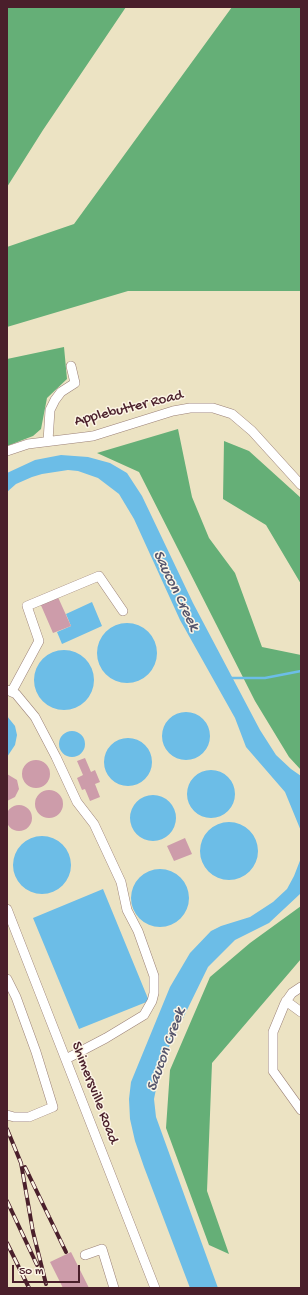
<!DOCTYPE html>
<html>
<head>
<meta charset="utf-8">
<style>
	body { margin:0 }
	#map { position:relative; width:308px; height:1295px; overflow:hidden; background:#ece3c3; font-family:"Gochi Hand",sans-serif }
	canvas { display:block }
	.frame { position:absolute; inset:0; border:8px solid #4a1f2b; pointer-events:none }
	.scale { position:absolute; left:12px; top:1265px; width:68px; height:18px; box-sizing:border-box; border:2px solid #4a1f2b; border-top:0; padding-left:5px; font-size:12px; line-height:14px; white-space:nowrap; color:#4a1f2b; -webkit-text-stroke:3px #fcf5e5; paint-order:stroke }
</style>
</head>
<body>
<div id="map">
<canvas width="308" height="1295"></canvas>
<div class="frame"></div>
<div class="scale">50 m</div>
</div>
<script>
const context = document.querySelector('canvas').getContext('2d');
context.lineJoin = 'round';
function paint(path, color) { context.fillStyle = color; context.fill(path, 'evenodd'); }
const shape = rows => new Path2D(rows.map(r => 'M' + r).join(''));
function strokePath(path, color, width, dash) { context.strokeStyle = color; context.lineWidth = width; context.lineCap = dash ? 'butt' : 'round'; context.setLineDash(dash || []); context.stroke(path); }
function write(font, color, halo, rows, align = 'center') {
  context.font = font + ' "Gochi Hand",sans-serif'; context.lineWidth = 3; context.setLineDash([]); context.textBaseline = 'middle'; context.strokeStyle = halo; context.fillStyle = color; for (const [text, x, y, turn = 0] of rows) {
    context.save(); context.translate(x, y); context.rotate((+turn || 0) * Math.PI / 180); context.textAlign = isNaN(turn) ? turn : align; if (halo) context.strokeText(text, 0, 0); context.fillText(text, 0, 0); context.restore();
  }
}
paint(shape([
	[7,7,126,7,43,130,7,187],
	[232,7,301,7,301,291,128,291,7,327,7,247,74,224],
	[64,347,67,379,47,398,41,429,33,436,7,446,7,359],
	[178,429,192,497,209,538,235,573,262,647,301,655,301,770,289,757,255,701,139,472,97,453],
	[224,441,249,451,301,498,301,584,266,525,223,499],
	[301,906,301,959,212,1063,207,1191,229,1254,209,1245,166,1128,170,1070,210,977,250,943]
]), '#65af77');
paint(shape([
	[61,455,88,457,110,463,127,473,142,496,193,603,260,730,276,755,291,769,301,776,301,831,285,792,246,747,235,718,180,620,134,519,119,494,98,478,78,471,68,470,42,474,32,477,16,484,7,492,7,473,35,460],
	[92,602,102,626,62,644,57,632,71,626,66,614],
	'97 653a30 30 0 1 1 60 0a30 30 0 1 1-60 0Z',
	'34 680a30 30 0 1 1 60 0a30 30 0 1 1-60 0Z',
	'162 736a24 24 0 1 1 48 0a24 24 0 1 1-48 0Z',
	[7,716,15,726,17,735,15,745,7,757],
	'59 744a13 13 0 1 1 26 0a13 13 0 1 1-26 0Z',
	'104 762a24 24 0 1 1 48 0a24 24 0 1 1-48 0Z',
	'187 794a24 24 0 1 1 48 0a24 24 0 1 1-48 0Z',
	'130 818a23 23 0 1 1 46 0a23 23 0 1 1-46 0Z',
	'200 851a29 29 0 1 1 58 0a29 29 0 1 1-58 0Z',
	'13 865a29 29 0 1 1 58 0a29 29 0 1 1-58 0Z',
	[301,858,300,894,269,923,235,940,208,967,167,1051,157,1084,154,1099,156,1117,218,1288,190,1288,144,1167,135,1141,130,1119,129,1099,131,1082,170,987,190,953,211,931,221,926,250,917,273,902,287,889,294,876],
	'131 898a29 29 0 1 1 58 0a29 29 0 1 1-58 0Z',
	[103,889,149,1001,79,1029,33,918]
]), '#6cbde7');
strokePath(shape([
	[230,678,265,678,301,671]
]), '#6cbde7', 2.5);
paint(shape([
	[57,595,71,626,53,633,40,603],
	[85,758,91,772,95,770,100,782,95,784,100,797,90,801,85,789,82,790,77,778,83,775,77,761],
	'22 774a14 14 0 1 1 28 0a14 14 0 1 1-28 0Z',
	[7,774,17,780,19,789,15,797,7,801],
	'35 804a14 14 0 1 1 28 0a14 14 0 1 1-28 0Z',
	'6 818a13 13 0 1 1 26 0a13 13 0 1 1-26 0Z',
	[185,838,192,854,174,861,167,846],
	[71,1252,89,1288,63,1288,50,1262]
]), '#cd9caa');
const minor = shape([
	[48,441,50,410,55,400,61,392,75,383,71,366],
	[7,451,28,444,93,436,173,411,190,408,213,408,232,414,252,431,301,485],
	[7,690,16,694,35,717,56,757,77,802,94,824,121,882,127,910,138,931,154,976,154,993,152,1001,144,1015,106,1038,66,1059],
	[12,691,39,641,27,606,99,576,123,611],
	[7,909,155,1288],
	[7,979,16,997,36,1052,53,1107,29,1117,14,1117,7,1115],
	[301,987,292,993,285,1003,273,1032,273,1071,301,1110],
	[286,1001,301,1012],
	[85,1255,102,1249,114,1288]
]);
strokePath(minor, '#9b8177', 10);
strokePath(minor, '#fff', 9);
const rail = shape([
	[7,1129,21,1163,33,1232,46,1284],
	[25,1167,66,1252],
	[7,1201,37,1265],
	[7,1243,29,1288]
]);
strokePath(rail, '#4a1f2b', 4);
strokePath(rail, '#fcf5e5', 2.5, [8]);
write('15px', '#4a1f2b', '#fcf5e5', [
	["Applebutter Road",129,409,-14],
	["Shimersville Road",94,1093,69]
]);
write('italic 16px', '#56566d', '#fcf5e5', [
	["Saucon Creek",175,591,64],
	["Saucon Creek",167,1050,-70]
]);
</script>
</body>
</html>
